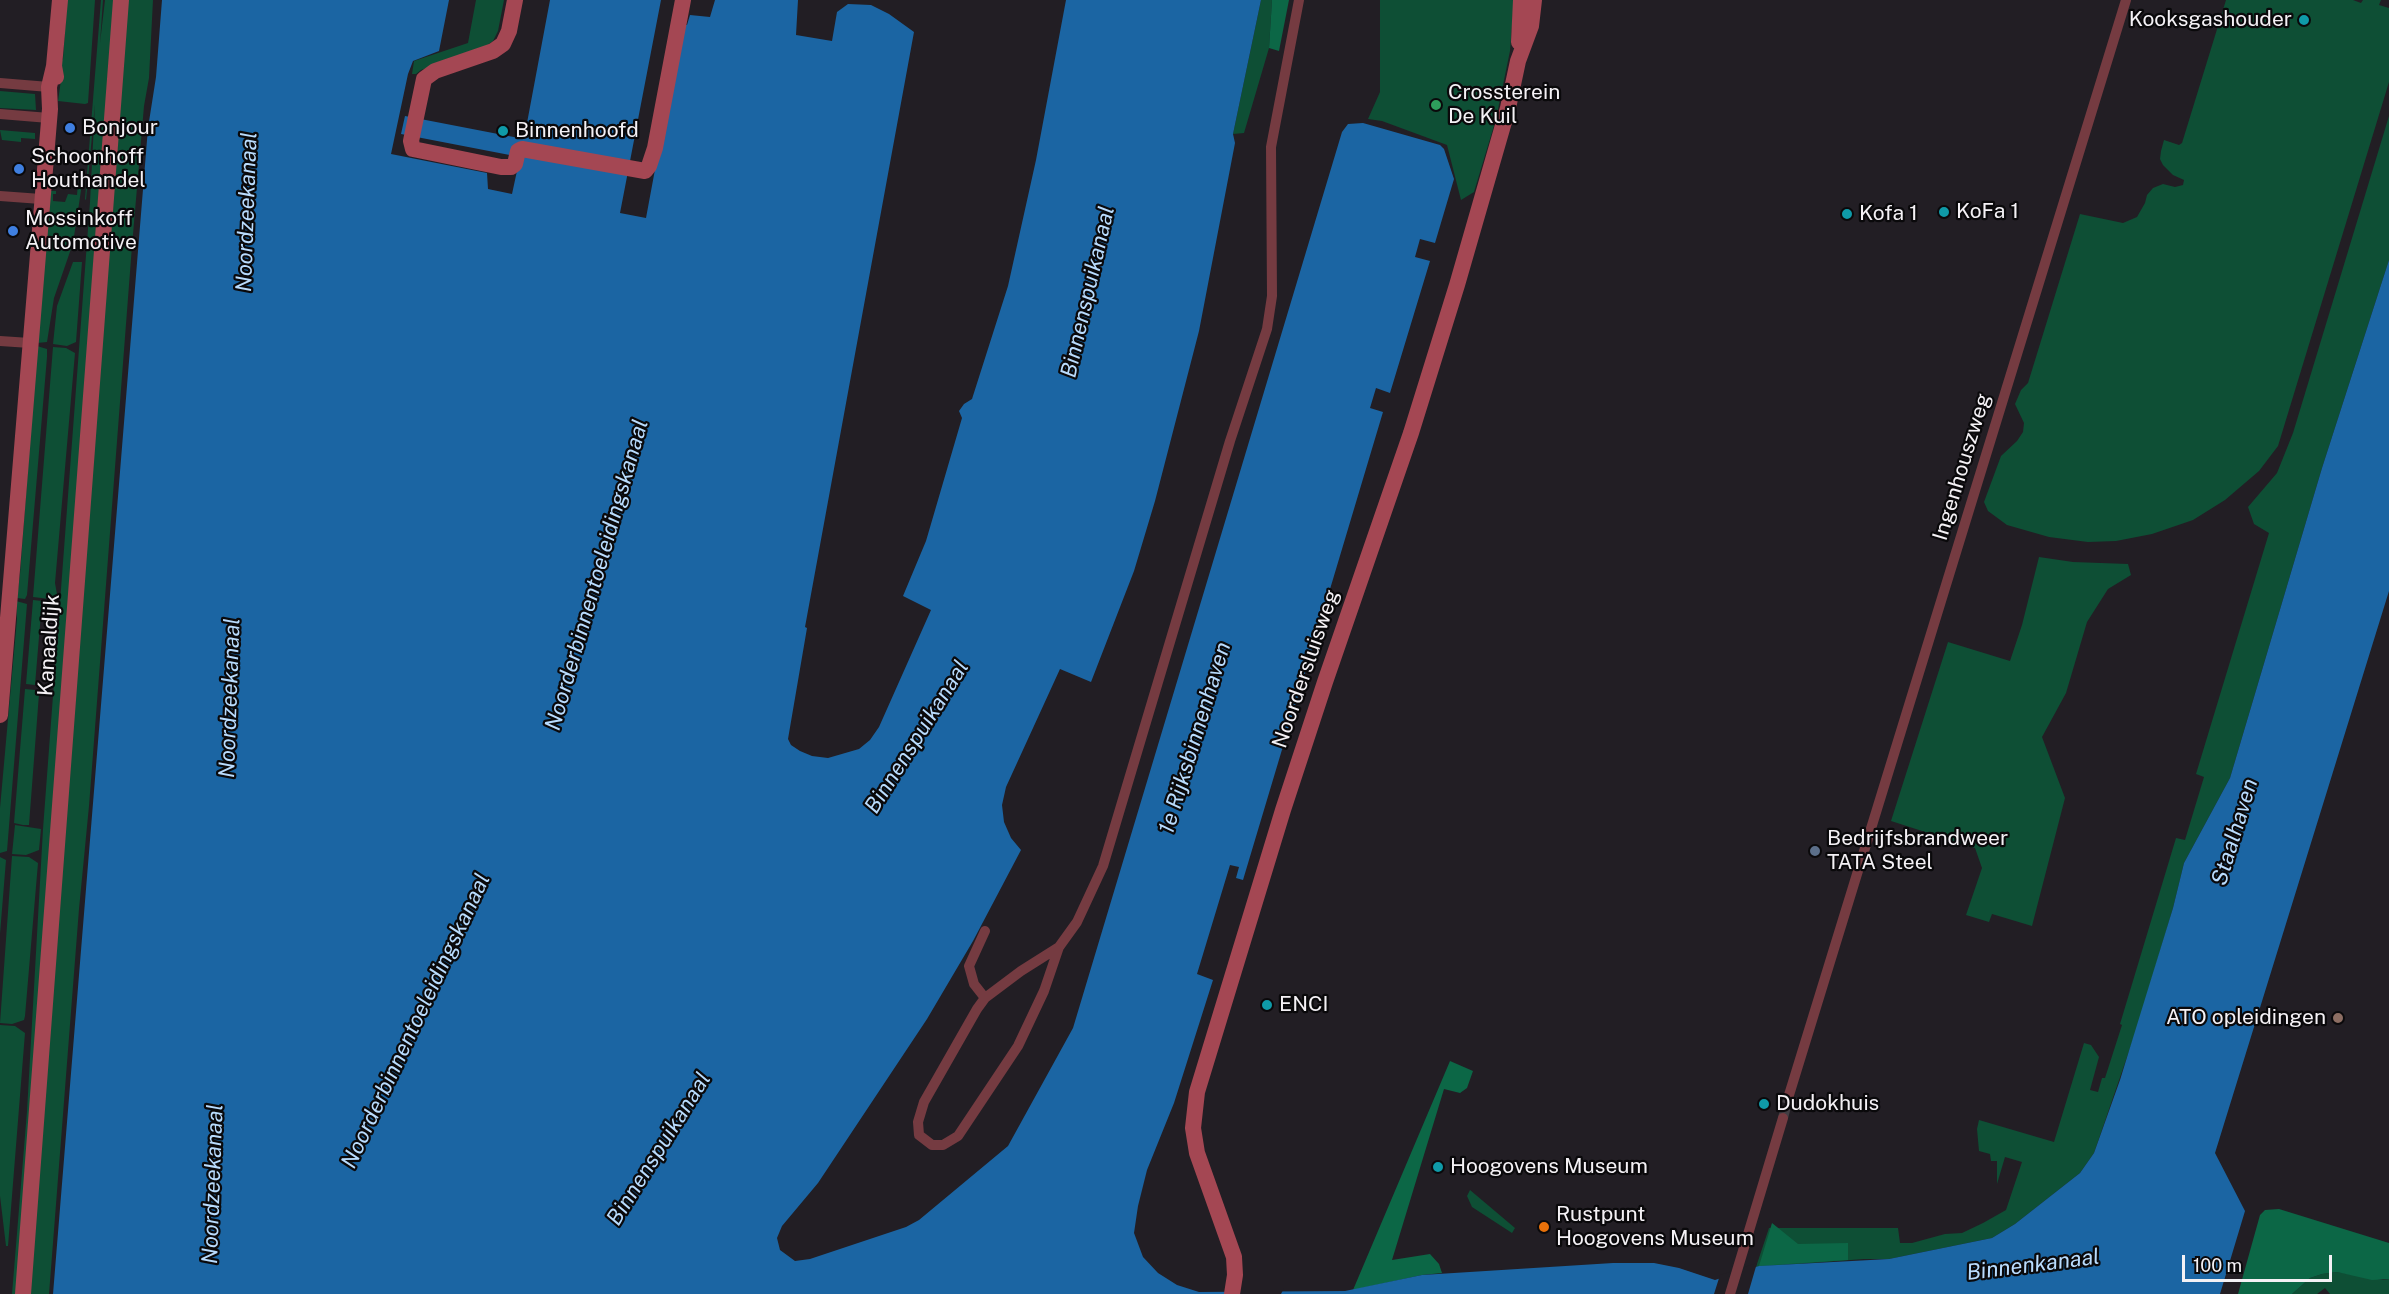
<!DOCTYPE html>
<html>
<head>
<meta charset="utf-8">
<style>
	body { margin:0 }
	#map { position:relative; width:2389px; height:1294px; overflow:hidden; background:#221e24; font-family:"Public Sans",sans-serif }
	canvas { display:block }
	.scale { position:absolute; left:2182px; top:1255px; width:150px; height:27px; box-sizing:border-box; border:3px solid #f4f1f5; border-top:0; padding-left:8px; font-size:18px; line-height:21px; white-space:nowrap; color:#f4f1f5; -webkit-text-stroke:4px #0a090b; paint-order:stroke }
</style>
</head>
<body>
<div id="map">
<canvas width="2389" height="1294"></canvas>
<div class="scale">100 m</div>
</div>
<script>
const context = document.querySelector('canvas').getContext('2d');
context.lineJoin = 'round';
function paint(path, color) { context.fillStyle = color; context.fill(path, 'evenodd'); }
const shape = rows => new Path2D(rows.map(r => 'M' + r).join(''));
function strokePath(path, color, width, dash) { context.strokeStyle = color; context.lineWidth = width; context.lineCap = dash ? 'butt' : 'round'; context.setLineDash(dash || []); context.stroke(path); }
function write(font, color, halo, rows, align = 'center') {
  context.font = font + ' "Public Sans",sans-serif'; context.lineWidth = 4.5; context.setLineDash([]); context.textBaseline = 'middle'; context.strokeStyle = halo; context.fillStyle = color; for (const [text, x, y, turn = 0] of rows) {
    context.save(); context.translate(x, y); context.rotate((+turn || 0) * Math.PI / 180); context.textAlign = isNaN(turn) ? turn : align; if (halo) context.strokeText(text, 0, 0); context.fillText(text, 0, 0); context.restore();
  }
}
paint(shape([
	[67,0,95,0,88,103,85,104,58,101,61,80,59,63,63,59],
	[101,0,103,0,100,43,105,0,115,0,18,1294,12,1294,27,1111,43,829,90,202,95,104,86,200,85,199],
	[127,0,153,0,149,78,144,106,132,246,89,806,79,909,49,1294,29,1294],
	[476,0,504,0,498,31,493,41,482,49,421,70,416,74,412,74,414,61,468,43],
	[1261,0,1272,0,1269,48,1244,133,1233,134],
	[1380,0,1514,0,1510,51,1496,119,1474,192,1461,200,1447,145,1382,121,1368,119,1380,92],
	[2226,0,2353,0,2361,3,2363,0,2381,0,2379,5,2389,8,2389,82,2278,446,2259,471,2225,500,2193,520,2152,534,2116,541,2088,542,2049,537,2007,525,1988,511,1984,502,2001,456,2017,441,2023,432,2024,423,2015,404,2021,390,2028,383,2080,214,2123,223,2137,217,2145,203,2147,195,2153,188,2163,184,2175,187,2183,185,2184,180,2173,175,2163,165,2160,159,2161,151,2164,140,2179,145,2182,143],
	[0,91,35,94,36,110,0,108],
	[2389,116,2389,260,2322,468,2230,778,2184,863,2173,908,2138,1025,2094,1153,2080,1173,2015,1224,1992,1238,1889,1259,1864,1259,1756,1267,1769,1228,1898,1228,1900,1243,1912,1243,1945,1234,1962,1233,1983,1223,2006,1210,2022,1162,2005,1157,1997,1184,1997,1161,1991,1161,1990,1154,1979,1151,1977,1129,1979,1120,2054,1142,2084,1043,2091,1045,2099,1057,2090,1090,2098,1092,2102,1078,2105,1078,2122,1025,2120,1024,2176,838,2185,840,2204,777,2196,774,2269,533,2254,524,2248,507,2277,473,2293,433],
	[0,130,35,133,35,139,21,138,21,142,2,140],
	[78,183,82,184,73,243,54,298,47,342,37,343,49,191,56,191,56,194,53,194,53,201,65,202,68,194,77,195],
	[73,262,82,262,76,342,67,346,53,344,57,306],
	[37,346,47,349,47,357,27,595,25,599,17,598,20,574],
	[53,347,66,348,75,353,55,583,58,600,33,597],
	[2039,557,2073,562,2128,564,2131,575,2108,589,2087,622,2066,693,2042,737,2065,798,2032,926,1992,914,1989,922,1966,915,1982,868,1975,848,1891,821,1948,642,2010,661,2022,625],
	[33,600,42,601,35,685,26,684],
	[16,601,27,604,7,851,0,853,0,808,17,619],
	[25,689,35,690,35,693,39,694,29,825,23,825,14,823],
	[15,825,41,829,39,850,26,855,12,854],
	[12,856,29,857,38,863,25,1016,24,1020,12,1024,0,1023],
	[0,857,6,860,0,934],
	[0,1025,15,1026,25,1033,8,1246,6,1246,0,1196],
	[1470,1190,1515,1228,1512,1233,1472,1207,1467,1196],
	[2337,1272,2383,1280,2389,1279,2389,1294,2330,1294,2325,1288,2317,1294,2292,1294,2310,1278,2322,1274]
]), '#0e4f35');
paint(shape([
	[1272,0,1289,0,1279,51,1269,48],
	[1450,1061,1473,1071,1467,1088,1460,1093,1444,1089,1392,1260,1430,1254,1439,1264,1442,1273,1422,1275,1353,1290],
	[2279,1209,2389,1243,2389,1279,2372,1280,2337,1272,2322,1274,2310,1278,2292,1294,2238,1294,2260,1215,2265,1210],
	[1772,1223,1798,1244,1848,1243,1848,1260,1759,1266]
]), '#0c6746');
paint(shape([
	[162,0,449,0,439,51,413,61,408,74,391,154,487,173,488,189,512,194,520,157,401,134,405,116,524,139,550,0,661,0,620,213,646,218,682,24,687,25,690,15,710,17,715,0,798,0,796,35,832,41,837,12,848,4,871,5,889,14,914,32,805,627,807,628,788,739,791,745,800,751,812,756,828,758,859,749,870,740,879,727,931,610,903,596,926,541,962,418,959,411,964,404,972,399,1008,286,1036,160,1066,0,1261,0,1233,134,1235,143,1199,331,1155,501,1134,571,1091,682,1060,669,1006,787,1002,805,1004,822,1011,838,1021,850,973,941,927,1019,818,1183,782,1226,777,1238,780,1250,795,1261,810,1259,906,1227,919,1220,1008,1146,1073,1028,1342,132,1348,124,1363,123,1440,145,1444,149,1454,179,1435,243,1420,239,1415,257,1430,261,1390,393,1376,388,1370,408,1383,412,1243,880,1236,878,1239,867,1230,865,1197,974,1213,980,1174,1103,1147,1170,1138,1206,1134,1233,1143,1257,1158,1273,1177,1285,1199,1292,1345,1291,1422,1275,1613,1263,1654,1263,1679,1268,1715,1280,1759,1266,1889,1259,1992,1238,2015,1224,2080,1173,2094,1153,2120,1080,2173,908,2184,863,2230,778,2322,468,2389,260,2389,591,2215,1153,2245,1211,2220,1294,53,1294,148,128,156,77]
]), '#1b65a3');
paint(shape([
	[1757,1263,1748,1294,1714,1294,1720,1275],
	[1227,1288,1284,1288,1281,1294,1226,1294]
]), '#221e24');
strokePath(shape([
	[1783,1118,1789,1095]
]), '#423e43', 10, [10, 5]);
strokePath(shape([
	[0,83,49,87],
	[0,114,49,118],
	[0,196,41,199],
	[0,341,30,343],
	[1059,947,1021,971,985,998,977,1009,924,1102,918,1122,919,1135,932,1145,943,1145,958,1136,1018,1046,1044,991,1059,947,1077,922,1103,866,1230,441,1267,329,1272,296,1271,147,1299,0],
	[985,998,974,984,969,966,985,931],
	[1789,1095,2126,0],
	[1730,1294,1783,1118]
]), '#753b41', 10);
strokePath(shape([
	[515,0,509,31,503,44,493,51,435,71,424,79,411,141,413,149,501,167,511,167,515,164,518,151,522,149,645,171,649,166,655,148,683,0],
	[1519,42,1521,0],
	[56,77,54,66,60,0],
	[0,715,50,109,49,87,54,66],
	[23,1294,121,0],
	[1232,1294,1235,1275,1234,1257,1197,1153,1193,1128,1197,1092,1283,810,1325,682,1411,433,1457,285,1508,108,1518,61,1531,26,1534,0]
]), '#a44753', 16);
for (const [x, y, r, color] of [
	[2304,20,6,"#0f9aa8"],
	[1436,105,6,"#2e9e5b"],
	[70,128,6,"#3f7fe0"],
	[503,131,6,"#0f9aa8"],
	[19,169,6,"#3f7fe0"],
	[1944,212,6,"#0f9aa8"],
	[1847,214,6,"#0f9aa8"],
	[13,231,6,"#3f7fe0"],
	[1815,851,6,"#5c6f8a"],
	[1267,1005,6,"#0f9aa8"],
	[2338,1018,6,"#8d6e63"],
	[1764,1104,6,"#0f9aa8"],
	[1438,1167,6,"#0f9aa8"],
	[1544,1227,6,"#e8710a"]
]) { const dot = new Path2D(); dot.arc(x, y, r, 0, 2 * Math.PI); context.fillStyle = color; context.fill(dot); strokePath(dot, '#0a090b', 2); }
write('21px', '#f4f1f5', '#0a090b', [
	["Kooksgashouder",2292,20,"right"],
	["Crossterein",1448,93],
	["De Kuil",1448,117],
	["Bonjour",82,128],
	["Binnenhoofd",515,131],
	["Schoonhoff",31,157],
	["Houthandel",31,181],
	["KoFa 1",1956,212],
	["Kofa 1",1859,214],
	["Mossinkoff",25,219],
	["Automotive",25,243],
	["Bedrijfsbrandweer",1827,839],
	["TATA Steel",1827,863],
	["ENCI",1279,1005],
	["ATO opleidingen",2326,1018,"right"],
	["Dudokhuis",1776,1104],
	["Hoogovens Museum",1450,1167],
	["Rustpunt",1556,1215],
	["Hoogovens Museum",1556,1239]
], 'left');
write('21px', '#f4f1f5', '#0a090b', [
	["Ingenhouszweg",1962,467,-73],
	["Kanaaldijk",49,645,-86],
	["Noordersluisweg",1306,669,-71]
]);
write('italic 22px', '#b9dcfe', '#0a090b', [
	["Noordzeekanaal",247,212,-88],
	["Binnenspuikanaal",1088,292,-77],
	["Noorderbinnentoeleidingskanaal",597,575,-74],
	["Noordzeekanaal",230,698,-88],
	["Binnenspuikanaal",917,737,-58],
	["1e Rijksbinnenhaven",1195,738,-73],
	["Staalhaven",2235,832,-73],
	["Noorderbinnentoeleidingskanaal",416,1021,-65],
	["Binnenspuikanaal",659,1149,-58],
	["Noordzeekanaal",213,1184,-88],
	["Binnenkanaal",2033,1265,-7]
]);
</script>
</body>
</html>
